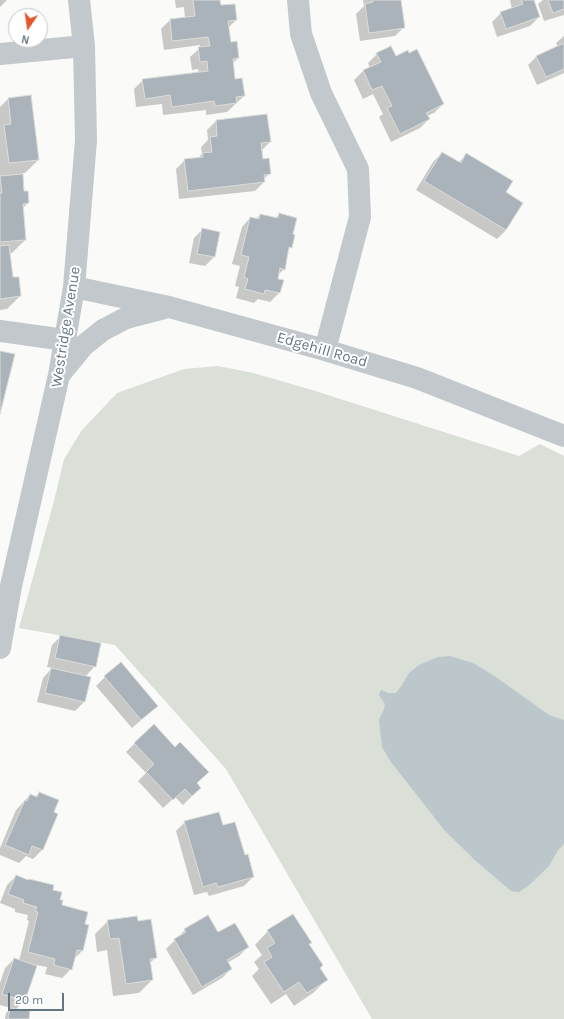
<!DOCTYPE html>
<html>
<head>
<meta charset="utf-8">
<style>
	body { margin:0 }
	#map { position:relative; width:564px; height:1019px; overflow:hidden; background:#fafaf8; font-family:Karla,sans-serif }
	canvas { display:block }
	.north { position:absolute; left:8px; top:8px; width:40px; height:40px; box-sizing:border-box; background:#fff; border:1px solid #c1c8cd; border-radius:50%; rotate:193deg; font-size:11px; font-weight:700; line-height:16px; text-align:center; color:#657683 }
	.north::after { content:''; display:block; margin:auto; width:14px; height:18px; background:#e4572e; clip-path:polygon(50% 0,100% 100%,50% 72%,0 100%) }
	.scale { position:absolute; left:8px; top:993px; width:56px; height:18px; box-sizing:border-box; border:2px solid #657683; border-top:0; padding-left:5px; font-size:12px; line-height:14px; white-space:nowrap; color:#657683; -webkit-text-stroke:3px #fff; paint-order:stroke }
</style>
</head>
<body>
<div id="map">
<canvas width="564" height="1019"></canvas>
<div class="north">N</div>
<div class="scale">20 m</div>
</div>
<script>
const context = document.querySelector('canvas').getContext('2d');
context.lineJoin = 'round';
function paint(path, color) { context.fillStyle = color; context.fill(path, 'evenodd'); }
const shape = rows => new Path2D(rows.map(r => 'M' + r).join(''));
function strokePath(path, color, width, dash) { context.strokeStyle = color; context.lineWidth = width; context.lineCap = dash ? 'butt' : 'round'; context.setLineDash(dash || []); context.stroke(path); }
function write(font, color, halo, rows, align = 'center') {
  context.font = font + ' Karla,sans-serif'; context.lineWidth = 4; context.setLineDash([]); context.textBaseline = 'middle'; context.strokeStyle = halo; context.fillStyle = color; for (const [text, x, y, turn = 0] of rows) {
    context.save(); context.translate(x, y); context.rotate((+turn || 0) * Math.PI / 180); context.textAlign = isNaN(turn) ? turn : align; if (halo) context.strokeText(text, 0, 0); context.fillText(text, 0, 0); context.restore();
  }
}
paint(shape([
	[218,366,253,373,309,389,519,456,540,444,564,456,564,1019,372,1019,226,769,115,645,19,628,54,501,64,459,82,430,117,393,184,369]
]), '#dadfd7');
paint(shape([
	[450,656,473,663,496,677,549,715,564,720,564,844,558,850,549,866,541,874,528,886,519,892,511,891,476,861,445,831,391,762,382,747,379,720,384,709,385,704,379,695,381,690,388,693,396,693,402,685,409,673,419,665,438,657]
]), '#bbc7cb');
paint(shape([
	[0,0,7,0,0,7],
	[175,0,219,0,220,6,236,20,228,28,230,43,238,58,232,64,234,80,244,96,227,112,206,115,206,110,163,115,162,104,136,107,134,89,143,80,199,73,198,69,192,70,190,57,200,48,200,45,164,50,161,29,170,20,185,18,184,7,176,8],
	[363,0,400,0,404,27,395,36,360,41,356,14,364,6],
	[510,0,535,0,534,1,539,17,530,26,497,37,492,22,501,13,512,9],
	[543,0,564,0,564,15,544,21,538,4],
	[564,36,564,73,537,85,528,65,537,56,558,47,556,43],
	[377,54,396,57,443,104,434,113,427,116,429,119,420,128,391,142,379,117,383,114,373,94,363,99,354,80,363,71,370,68,368,63],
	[8,99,38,160,25,173,22,173,23,193,28,203,22,209,25,240,12,253,9,253,12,279,20,296,7,309,0,310,0,177,2,175,0,176,0,107],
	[267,115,270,142,261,151,262,160,270,173,263,180,264,182,255,191,179,199,176,169,185,160,198,158,202,154,201,147,208,140,207,130,216,121],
	[442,153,458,163,467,154,504,193,506,230,497,239,416,190,433,162],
	[279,214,291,235,291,247,287,251,284,269,278,275,277,280,282,281,279,293,270,302,258,299,254,303,236,298,239,287,235,286,240,266,232,264,242,227,250,218,256,219,260,215,275,219],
	[203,229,219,233,214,257,205,266,189,263,194,238],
	[61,636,95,666,85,677,89,678,84,702,75,711,37,702,43,678,52,668,47,667,52,645],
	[105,677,157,706,132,728,96,686],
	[135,743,196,783,200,788,183,805,175,797,163,808,138,781,146,773,126,752],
	[39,793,53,812,57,814,42,850,33,859,26,856,19,863,0,855,0,848,16,810,30,795,35,797],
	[185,822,244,857,253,877,244,886,209,896,207,892,194,895,176,831],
	[16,876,52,890,59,901,60,906,84,925,82,951,74,959,71,969,62,978,45,974,47,967,36,965,24,1001,15,1010,28,1019,5,1019,6,1013,11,1008,0,1005,0,983,5,968,14,959,19,961,29,921,27,920,28,915,15,912,15,909,0,903,7,885],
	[292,915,310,943,308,945,319,968,326,980,313,993,294,1006,286,994,271,1004,252,976,259,969,254,962,262,955,255,945,268,931],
	[208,916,218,934,248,947,239,956,227,963,231,969,222,978,193,995,166,949,185,930],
	[108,921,155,958,150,963,152,980,139,993,113,996,107,950,97,952,95,934]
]), '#0003');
const building = shape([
	[193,0,220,0,221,5,235,4,237,20,228,21,231,42,237,41,239,58,233,59,235,79,242,78,245,96,236,97,237,103,215,106,214,101,172,107,170,95,145,99,142,79,208,71,207,61,200,62,198,47,210,46,208,37,172,41,170,19,195,16,193,0],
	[373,0,401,0,405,28,369,33,365,4,373,2,373,0],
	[521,0,534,0,540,17,506,29,500,12,523,4,521,0],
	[548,0,564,0,564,9,553,13,548,0],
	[564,43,564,69,546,77,536,56,564,43],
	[391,46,396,56,408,50,409,53,417,49,444,104,426,113,430,119,400,134,387,108,392,106,382,86,372,90,363,70,381,62,376,53,391,46],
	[31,95,39,160,9,163,4,125,11,124,8,98,31,95],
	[267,114,271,142,261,143,263,159,269,158,271,174,264,175,265,182,188,191,184,159,203,157,202,153,212,152,210,137,217,136,216,120,267,114],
	[442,152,461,163,466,153,513,181,506,192,523,203,506,230,424,181,442,152],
	[23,174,24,191,28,191,29,203,23,204,26,240,0,242,0,193,2,193,0,176,23,174],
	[279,213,297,218,293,234,295,235,292,248,289,247,285,270,280,268,278,279,284,280,280,293,265,290,264,294,245,289,248,279,244,277,249,257,241,255,250,217,259,219,260,214,278,218,279,213],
	[202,228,220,232,215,257,197,254,202,228],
	[9,245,13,277,19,277,21,296,0,299,0,246,9,245],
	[0,351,15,354,0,414,0,351],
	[60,635,101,643,96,667,55,658,60,635],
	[121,662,158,706,141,720,104,676,121,662],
	[51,668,91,677,85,702,45,693,51,668],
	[154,724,175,747,180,742,209,772,197,783,201,788,192,796,185,789,173,800,146,772,154,764,134,743,154,724],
	[39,792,59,800,54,812,58,814,43,850,32,846,29,855,5,845,25,800,27,801,30,794,37,797,39,792],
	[219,812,223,825,235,822,245,855,248,854,254,877,218,887,216,883,203,887,184,821,219,812],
	[16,875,28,880,29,879,54,885,53,890,62,892,60,900,63,900,62,905,88,912,85,924,89,925,83,951,77,950,72,970,54,965,55,959,28,952,38,912,35,911,37,907,23,903,24,900,8,894,16,875],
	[293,914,312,943,309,944,323,965,320,968,328,980,307,993,299,982,284,992,264,962,272,957,267,948,275,943,267,930,293,914],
	[208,915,218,932,235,923,249,947,227,960,232,969,202,987,174,939,186,932,184,929,208,915],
	[137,916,138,921,151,919,157,958,150,959,153,980,126,984,119,938,110,939,107,920,137,916],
	[14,958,37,966,25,1001,2,994,14,958],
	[10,1008,30,1011,29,1019,8,1019,10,1008]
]);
paint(building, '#aab3b9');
strokePath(building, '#dcdcda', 1);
strokePath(shape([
	[298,0,301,34,321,93,358,169,360,217,325,350],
	[0,54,84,46],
	[74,287,169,307,325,350,417,378,564,436],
	[0,331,65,340],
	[60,374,83,346,103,330,126,318,164,308],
	[0,648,11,586,59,375,74,287,86,140,84,46,79,0]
]), '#c3c8cc', 22);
write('15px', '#657683', '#fff', [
	["Westridge Avenue",66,327,-81],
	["Edgehill Road",322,350,16]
]);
</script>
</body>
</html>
